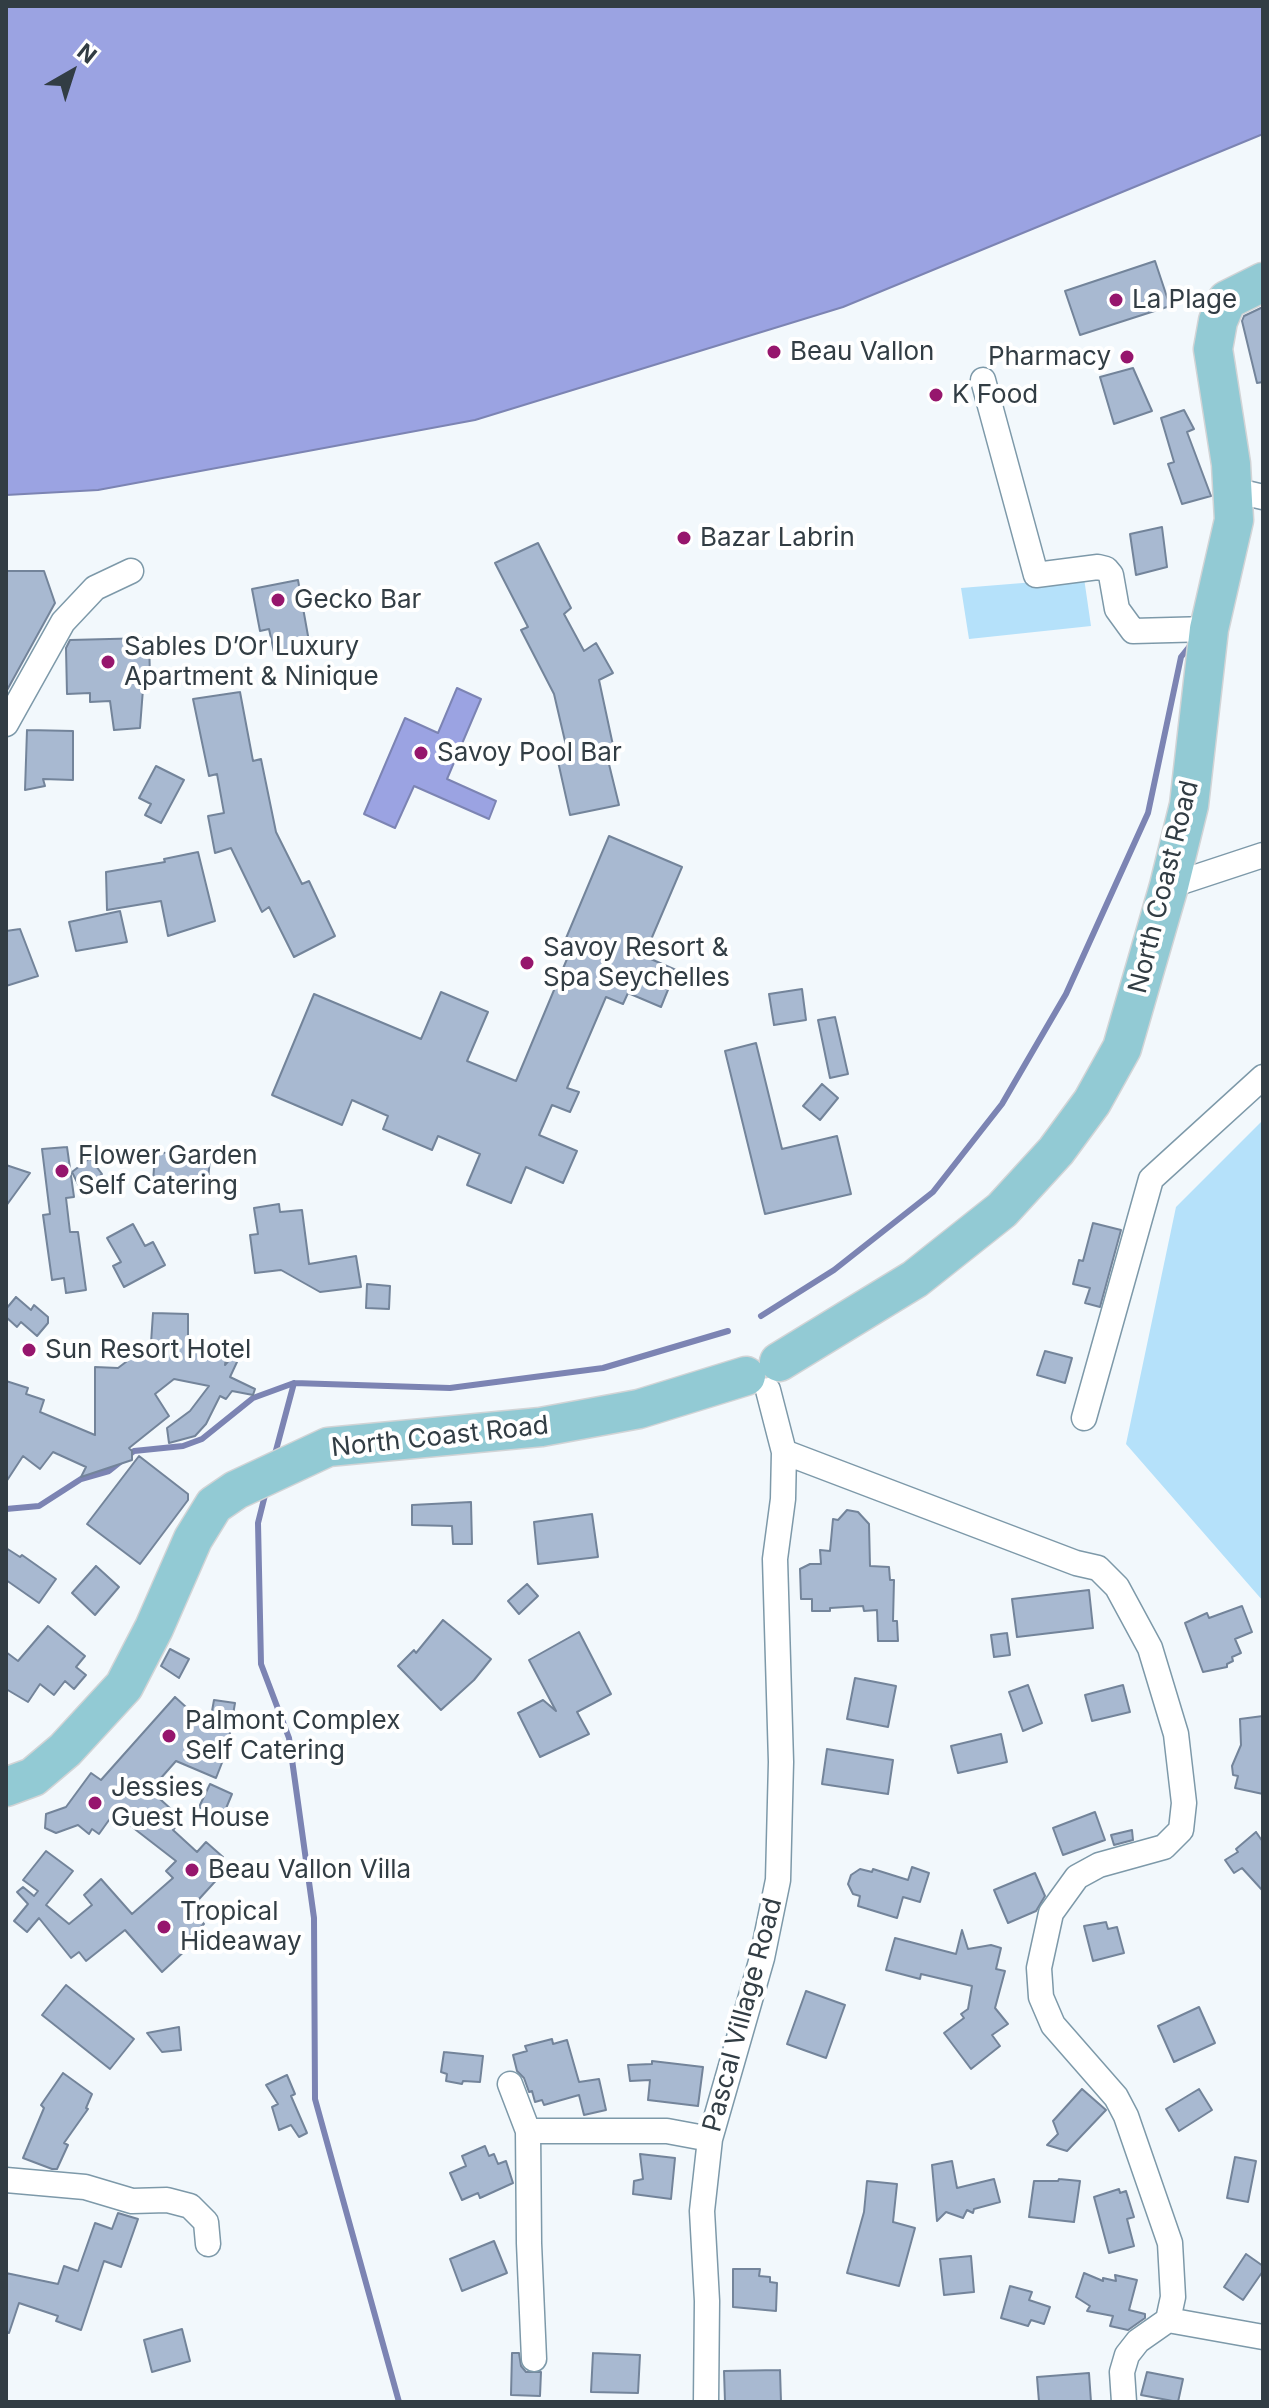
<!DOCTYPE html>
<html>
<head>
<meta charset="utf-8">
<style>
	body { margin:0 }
	#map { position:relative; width:1269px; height:2408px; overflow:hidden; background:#f2f8fc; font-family:Inter,sans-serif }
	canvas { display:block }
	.frame { position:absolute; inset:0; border:8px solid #323d44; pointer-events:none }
	.north { position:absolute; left:32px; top:32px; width:80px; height:80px; -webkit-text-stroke:6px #fff; paint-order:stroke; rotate:39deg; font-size:22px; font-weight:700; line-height:32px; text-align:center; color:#323d44 }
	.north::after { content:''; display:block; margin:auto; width:28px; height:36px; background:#323d44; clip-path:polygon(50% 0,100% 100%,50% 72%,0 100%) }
</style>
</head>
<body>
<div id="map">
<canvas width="1269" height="2408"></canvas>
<div class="frame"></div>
<div class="north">N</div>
</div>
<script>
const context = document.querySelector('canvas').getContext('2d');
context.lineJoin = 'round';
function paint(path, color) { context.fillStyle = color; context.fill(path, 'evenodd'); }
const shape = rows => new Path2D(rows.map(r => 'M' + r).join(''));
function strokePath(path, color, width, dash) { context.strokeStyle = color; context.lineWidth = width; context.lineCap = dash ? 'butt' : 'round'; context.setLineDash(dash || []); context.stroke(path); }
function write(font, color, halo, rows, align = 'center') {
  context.font = font + ' Inter,sans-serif'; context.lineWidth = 8; context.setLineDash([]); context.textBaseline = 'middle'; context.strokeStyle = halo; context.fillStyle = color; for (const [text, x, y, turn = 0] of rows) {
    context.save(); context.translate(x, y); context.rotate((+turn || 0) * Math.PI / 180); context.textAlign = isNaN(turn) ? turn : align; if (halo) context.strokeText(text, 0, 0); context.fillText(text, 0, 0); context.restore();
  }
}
paint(shape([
	[1084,578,1091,626,969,639,961,588],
	[1263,1120,1263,1601,1126,1444,1176,1207]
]), '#b5e1fa');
const water = shape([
	[6,6,1263,6,1263,134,843,307,475,420,98,490,6,495,6,6],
	[457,688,481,699,447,779,496,801,489,819,414,786,395,828,364,814,405,718,438,733,457,688]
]);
paint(water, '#9ba3e2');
strokePath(water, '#7c84b3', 2);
strokePath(shape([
	[761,1316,834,1270,933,1192,1002,1104,1066,994,1148,813,1181,657,1193,642],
	[275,1454,294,1383],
	[265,1495,258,1523,261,1664,289,1738,314,1918,315,2099,399,2402],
	[6,1509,39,1506,81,1479,109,1471,134,1451,183,1446,202,1439,253,1398,294,1383,450,1388,603,1368,728,1331]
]), '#7c84b3', 6);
const building = shape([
	[1155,261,1170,306,1080,335,1065,291,1155,261],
	[1263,307,1263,382,1257,383,1242,321,1244,316,1263,307],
	[1133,368,1152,411,1114,424,1100,377,1133,368],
	[1184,410,1194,429,1187,432,1211,496,1182,504,1168,464,1174,462,1161,418,1184,410],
	[1162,527,1167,567,1136,575,1130,534,1162,527],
	[538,543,571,608,564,614,584,651,596,643,613,673,599,680,614,750,606,752,619,805,570,815,557,757,568,754,554,694,521,630,528,627,495,563,538,543],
	[6,571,44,571,55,603,6,692,6,571],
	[298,580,310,647,274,652,269,629,260,631,252,589,298,580],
	[149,638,150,679,145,679,146,689,143,689,140,728,114,730,110,701,90,702,90,693,67,694,66,648,70,640,149,638],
	[240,692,253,761,261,759,276,832,302,884,309,881,335,936,294,957,269,907,262,912,231,848,215,853,208,816,224,813,217,774,209,776,193,699,240,692],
	[27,730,73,731,73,780,43,779,45,786,25,790,27,730],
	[156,766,184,780,161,823,145,815,151,804,139,798,156,766],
	[609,836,682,867,644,956,676,970,661,1007,628,993,623,1004,606,997,567,1088,579,1092,570,1112,552,1105,539,1135,577,1151,563,1183,526,1167,511,1203,467,1185,480,1154,438,1136,432,1150,383,1129,388,1116,352,1100,342,1125,272,1095,314,994,421,1039,441,992,488,1012,467,1061,516,1081,572,947,564,943,609,836],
	[198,852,215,921,168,936,161,901,107,910,106,872,165,862,164,859,198,852],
	[120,911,127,942,76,951,69,922,120,911],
	[20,929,38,976,6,986,6,931,20,929],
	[802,989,806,1020,774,1025,769,994,802,989],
	[835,1017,848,1074,830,1078,818,1020,835,1017],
	[756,1043,782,1149,837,1136,851,1194,765,1214,725,1051,756,1043],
	[822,1084,838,1098,820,1120,803,1106,822,1084],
	[67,1147,74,1197,66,1198,70,1232,78,1232,86,1290,66,1293,64,1278,52,1280,43,1215,50,1214,42,1149,67,1147],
	[155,1152,210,1157,207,1194,174,1191,175,1185,153,1183,155,1152],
	[90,1158,102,1174,82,1192,72,1172,90,1158],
	[6,1165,30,1173,6,1206,6,1165],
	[279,1204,280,1212,302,1210,309,1264,356,1256,361,1287,320,1292,281,1270,255,1273,250,1235,258,1234,254,1208,279,1204],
	[1093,1223,1121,1230,1100,1307,1085,1303,1090,1288,1073,1284,1079,1260,1083,1261,1093,1223],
	[133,1224,145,1246,153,1242,165,1265,124,1287,113,1266,121,1262,107,1238,133,1224],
	[367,1284,390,1286,389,1309,366,1308,367,1284],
	[16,1297,31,1310,34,1305,48,1317,48,1323,37,1336,21,1322,17,1327,6,1317,6,1309,16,1297],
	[153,1313,188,1314,188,1344,209,1344,208,1348,218,1348,218,1356,226,1357,225,1365,231,1358,237,1362,230,1377,255,1389,253,1395,232,1391,226,1399,220,1396,206,1424,195,1436,169,1443,167,1428,190,1411,209,1386,174,1379,155,1394,169,1416,129,1448,132,1451,132,1460,81,1477,86,1467,53,1452,40,1469,23,1456,6,1482,6,1381,28,1388,26,1394,44,1400,40,1412,95,1435,95,1367,118,1368,151,1343,153,1313],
	[1045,1351,1072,1358,1065,1383,1037,1375,1045,1351],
	[139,1456,188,1494,188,1500,140,1564,87,1524,139,1456],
	[471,1502,472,1544,453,1544,452,1526,412,1525,412,1505,471,1502],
	[847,1510,858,1512,869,1524,870,1566,889,1567,890,1580,894,1580,893,1621,897,1621,898,1641,878,1641,877,1610,864,1611,863,1606,830,1608,830,1611,812,1611,812,1599,801,1599,800,1569,810,1564,821,1564,820,1550,830,1551,833,1519,838,1520,847,1510],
	[592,1514,598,1557,538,1564,534,1522,592,1514],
	[6,1548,20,1557,22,1555,56,1579,39,1603,6,1580,6,1548],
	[96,1566,119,1587,95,1615,72,1593,96,1566],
	[527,1584,538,1596,519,1614,508,1601,527,1584],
	[1089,1590,1093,1628,1017,1637,1012,1599,1089,1590],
	[1242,1606,1252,1632,1235,1639,1241,1653,1232,1657,1233,1661,1227,1664,1227,1667,1203,1672,1185,1623,1207,1613,1209,1618,1242,1606],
	[443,1620,491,1659,474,1680,441,1710,398,1666,414,1650,416,1653,443,1620],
	[48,1626,85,1656,76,1667,86,1675,74,1689,65,1681,54,1695,40,1684,28,1702,6,1689,6,1652,18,1661,48,1626],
	[579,1632,611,1694,577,1712,589,1734,540,1757,518,1713,543,1700,556,1711,529,1660,579,1632],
	[1007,1633,1010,1655,994,1657,991,1635,1007,1633],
	[170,1649,189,1659,179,1678,161,1666,170,1649],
	[855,1678,896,1686,888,1727,847,1719,855,1678],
	[1028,1685,1042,1723,1023,1731,1009,1692,1028,1685],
	[1123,1685,1130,1712,1092,1721,1085,1695,1123,1685],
	[175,1697,209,1728,214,1700,235,1703,227,1750,216,1778,176,1761,153,1787,139,1780,182,1819,173,1830,197,1852,206,1842,223,1857,214,1868,221,1875,190,1909,204,1924,183,1942,188,1948,162,1972,125,1930,86,1961,79,1952,71,1958,39,1918,27,1932,14,1921,28,1904,17,1892,23,1887,34,1896,38,1891,23,1880,46,1851,73,1871,46,1905,69,1924,92,1905,84,1895,101,1879,132,1914,173,1878,166,1871,176,1861,114,1813,99,1834,92,1829,89,1834,78,1825,56,1833,45,1828,46,1814,66,1807,91,1773,101,1780,175,1697],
	[1263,1716,1263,1794,1235,1788,1238,1776,1233,1775,1232,1766,1241,1745,1240,1719,1263,1716],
	[1001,1734,1007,1762,958,1773,951,1746,1001,1734],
	[827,1749,893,1760,888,1794,822,1784,827,1749],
	[210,1784,232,1794,222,1818,199,1807,210,1784],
	[1095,1812,1105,1840,1063,1855,1053,1828,1095,1812],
	[1132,1830,1133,1840,1114,1845,1111,1835,1132,1830],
	[1256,1832,1263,1842,1263,1891,1242,1868,1234,1873,1225,1860,1238,1852,1236,1849,1256,1832],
	[912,1867,929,1873,920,1902,903,1897,897,1918,858,1906,860,1896,853,1894,848,1884,851,1875,860,1869,872,1872,873,1869,908,1880,912,1867],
	[1035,1873,1045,1896,1036,1911,1008,1923,994,1890,1035,1873],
	[1106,1922,1108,1929,1117,1927,1124,1953,1093,1961,1084,1926,1106,1922],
	[962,1930,968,1949,991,1945,1001,1948,996,1969,1005,1971,995,2008,1008,2024,992,2035,1000,2046,971,2069,944,2033,964,2018,961,2014,968,2009,972,1986,921,1974,920,1979,886,1970,895,1938,956,1954,962,1930],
	[66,1985,134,2039,110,2069,42,2015,66,1985],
	[806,1991,845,2005,826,2058,787,2044,806,1991],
	[1199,2007,1215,2043,1174,2062,1158,2026,1199,2007],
	[179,2027,181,2050,162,2052,147,2033,179,2027],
	[552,2039,553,2044,567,2040,579,2082,599,2079,606,2110,584,2115,579,2095,544,2105,542,2100,535,2102,532,2091,529,2092,524,2078,517,2071,513,2055,527,2051,525,2046,552,2039],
	[444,2052,483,2056,480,2082,463,2081,462,2084,446,2081,447,2074,441,2072,444,2052],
	[652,2061,703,2067,698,2106,648,2100,650,2080,630,2081,628,2065,652,2064,652,2061],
	[63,2073,92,2094,86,2108,88,2109,64,2143,68,2145,57,2169,52,2169,23,2158,44,2108,41,2105,63,2073],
	[287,2075,295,2094,291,2096,307,2133,299,2137,291,2125,279,2130,272,2107,278,2104,266,2085,287,2075],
	[1082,2089,1106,2110,1067,2151,1047,2145,1058,2134,1053,2121,1082,2089],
	[1199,2089,1212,2110,1179,2131,1166,2109,1199,2089],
	[485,2146,489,2156,494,2154,498,2164,506,2161,513,2183,480,2198,478,2193,462,2200,450,2173,466,2166,462,2156,485,2146],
	[640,2154,675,2158,671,2199,633,2194,634,2181,643,2179,640,2154],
	[1235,2157,1256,2161,1248,2202,1227,2198,1235,2157],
	[952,2161,957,2188,994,2179,1000,2202,974,2209,973,2213,967,2210,963,2218,946,2212,937,2221,932,2165,952,2161],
	[1059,2179,1080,2181,1074,2222,1029,2217,1034,2181,1058,2181,1059,2179],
	[867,2181,897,2184,893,2222,915,2228,899,2286,847,2273,864,2212,867,2181],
	[1119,2189,1120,2193,1126,2191,1134,2217,1127,2219,1134,2246,1109,2253,1094,2197,1119,2189],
	[118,2213,138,2219,121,2267,104,2261,81,2330,56,2321,58,2316,19,2303,9,2333,6,2332,6,2273,58,2284,64,2266,78,2271,95,2223,112,2229,118,2213],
	[494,2241,507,2273,462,2291,450,2259,494,2241],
	[1246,2254,1263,2266,1263,2271,1243,2300,1224,2287,1246,2254],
	[971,2256,974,2292,944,2295,940,2259,971,2256],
	[733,2269,760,2269,759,2276,770,2277,770,2282,777,2283,776,2311,733,2307,733,2269],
	[1084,2273,1103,2281,1103,2278,1116,2281,1115,2275,1137,2280,1129,2310,1145,2314,1145,2318,1128,2330,1110,2326,1113,2316,1087,2311,1090,2306,1076,2297,1084,2273],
	[1010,2286,1032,2292,1029,2300,1050,2307,1044,2324,1031,2320,1028,2326,1001,2318,1010,2286],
	[182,2329,190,2361,152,2372,144,2340,182,2329],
	[512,2353,519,2353,521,2366,526,2372,541,2372,540,2396,511,2395,512,2353],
	[593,2353,640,2355,638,2393,591,2392,593,2353],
	[780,2370,781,2402,725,2402,724,2371,780,2370],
	[1147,2372,1183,2379,1178,2402,1141,2395,1147,2372],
	[1089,2373,1091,2402,1039,2402,1037,2377,1089,2373]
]);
paint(building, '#a8b9d1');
strokePath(building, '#73849a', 2);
const street = shape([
	[983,380,1036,575,1098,567,1106,569,1111,575,1117,609,1133,631,1209,629],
	[1233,490,1263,497],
	[6,724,63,622,95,588,131,571],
	[1169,886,1263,855],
	[1084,1418,1151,1179,1263,1077],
	[784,1452,1076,1563,1098,1568,1117,1587,1150,1648,1176,1734,1184,1803,1181,1830,1164,1847,1099,1865,1077,1877,1051,1913,1039,1968,1041,1997,1053,2025,1116,2097,1126,2116,1170,2243,1173,2297,1168,2320,1138,2341,1127,2355,1122,2372,1124,2402],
	[510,2084,528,2131,529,2243,534,2359],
	[528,2131,667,2131,710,2139],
	[6,2180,85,2187,132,2201,167,2200,190,2206,206,2222,208,2244],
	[1168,2320,1263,2337],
	[706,2402,707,2301,702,2211,710,2139,762,1958,778,1880,781,1762,775,1559,783,1499,784,1452,768,1390]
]);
const primary = shape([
	[779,1362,915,1279,1002,1210,1056,1151,1092,1102,1122,1048,1169,886,1189,805,1209,629,1234,520,1231,464,1213,349,1218,321,1227,300,1263,282],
	[6,1787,33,1777,65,1750,124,1686,154,1628,193,1539,214,1505,236,1490,328,1447,541,1427,639,1409,746,1376]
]);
strokePath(street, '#7d99a9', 27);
strokePath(primary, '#d2d4d6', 41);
strokePath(street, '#fff', 24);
strokePath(primary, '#92cad4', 38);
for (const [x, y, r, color] of [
	[1116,300,8,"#96166d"],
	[774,352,8,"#96166d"],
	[1127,357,8,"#96166d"],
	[936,395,8,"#96166d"],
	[684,538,8,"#96166d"],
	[278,600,8,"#96166d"],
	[108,662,8,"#96166d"],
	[421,753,8,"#96166d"],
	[527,963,8,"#96166d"],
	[62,1171,8,"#96166d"],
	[29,1350,8,"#96166d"],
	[169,1736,8,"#96166d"],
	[95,1803,8,"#96166d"],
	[192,1870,8,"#96166d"],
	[164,1927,8,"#96166d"]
]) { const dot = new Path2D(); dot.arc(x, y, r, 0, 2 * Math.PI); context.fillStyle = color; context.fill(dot); strokePath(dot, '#fff', 3); }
write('26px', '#323d44', '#fff', [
	["La Plage",1132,300],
	["Beau Vallon",790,352],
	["Pharmacy",1111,357,"right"],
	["K Food",952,395],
	["Bazar Labrin",700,538],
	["Gecko Bar",294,600],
	["Sables D’Or Luxury",124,647],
	["Apartment & Ninique",124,677],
	["Savoy Pool Bar",437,753],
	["Savoy Resort &",543,948],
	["Spa Seychelles",543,978],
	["Flower Garden",78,1156],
	["Self Catering",78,1186],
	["Sun Resort Hotel",45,1350],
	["Palmont Complex",185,1721],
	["Self Catering",185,1751],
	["Jessies",111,1788],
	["Guest House",111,1818],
	["Beau Vallon Villa",208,1870],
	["Tropical",180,1912],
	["Hideaway",180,1942]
], 'left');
write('26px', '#323d44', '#fff', [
	["North Coast Road",1164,887,-76],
	["North Coast Road",440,1437,-6],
	["Pascal Village Road",743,2015,-75]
]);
</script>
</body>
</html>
